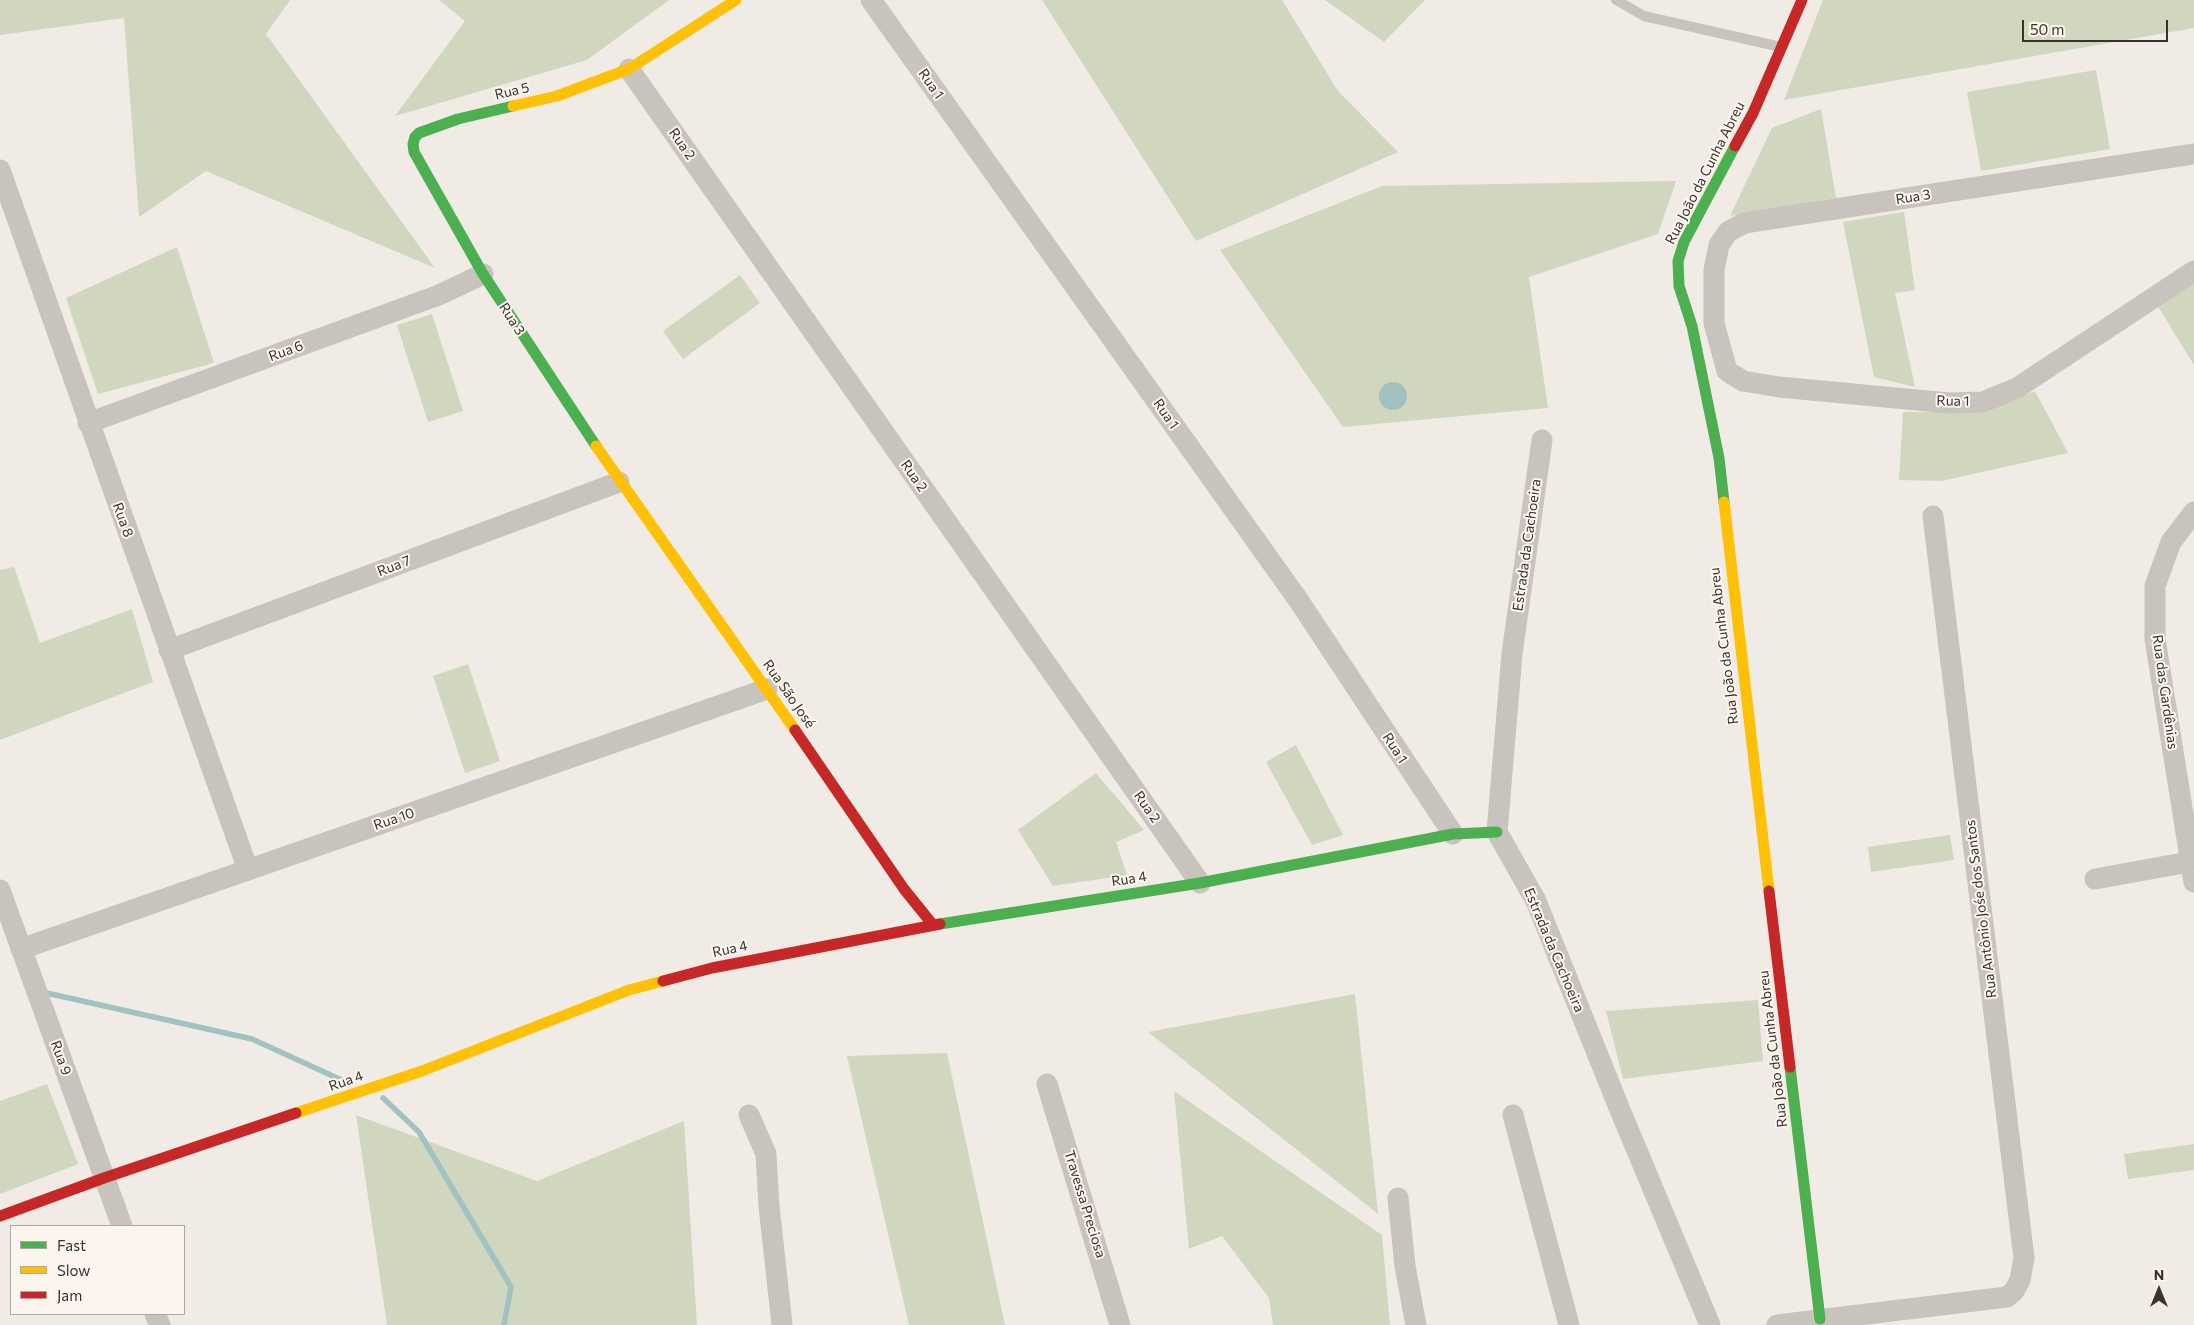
<!DOCTYPE html>
<html>
<head>
<meta charset="utf-8">
<style>
	body { margin:0 }
	#map { position:relative; width:2194px; height:1325px; overflow:hidden; background:#f0ebe5; font-family:Commissioner,sans-serif }
	canvas { display:block }
	.legend { position:absolute; left:10px; top:1225px; width:175px; height:90px; box-sizing:border-box; background:#fbf5ee; border:1px solid #aea6a0; margin:0; padding:6px 9px; list-style:none; font-size:15px; color:#3b302b }
	.legend li { display:flex; align-items:center; gap:10px; height:25px }
	.legend b { width:25px; border:1px solid #aea6a0 }
	.north { position:absolute; left:2134px; top:1265px; width:50px; height:50px; -webkit-text-stroke:4px #fbf5ee; paint-order:stroke; rotate:0deg; font-size:14px; font-weight:700; line-height:20px; text-align:center; color:#3b302b }
	.north::after { content:''; display:block; margin:auto; width:18px; height:22px; background:#3b302b; clip-path:polygon(50% 0,100% 100%,50% 72%,0 100%) }
	.scale { position:absolute; left:2022px; top:20px; width:146px; height:22px; box-sizing:border-box; border:2px solid #3b302b; border-top:0; padding-left:6px; font-size:15px; line-height:18px; white-space:nowrap; color:#3b302b; -webkit-text-stroke:4px #fbf5ee; paint-order:stroke }
</style>
</head>
<body>
<div id="map">
<canvas width="2194" height="1325"></canvas>
<ul class="legend">
<li><b style="height:6px;background:#4caf50"></b>Fast</li>
<li><b style="height:6px;background:#ffc107"></b>Slow</li>
<li><b style="height:6px;background:#c62828"></b>Jam</li>
</ul>
<div class="north">N</div>
<div class="scale">50 m</div>
</div>
<script>
const context = document.querySelector('canvas').getContext('2d');
context.lineJoin = 'round';
function paint(path, color) { context.fillStyle = color; context.fill(path, 'evenodd'); }
const shape = rows => new Path2D(rows.map(r => 'M' + r).join(''));
function strokePath(path, color, width, dash) { context.strokeStyle = color; context.lineWidth = width; context.lineCap = dash ? 'butt' : 'round'; context.setLineDash(dash || []); context.stroke(path); }
function write(font, color, halo, rows, align = 'center') {
  context.font = font + ' Commissioner,sans-serif'; context.lineWidth = 4; context.setLineDash([]); context.textBaseline = 'middle'; context.strokeStyle = halo; context.fillStyle = color; for (const [text, x, y, turn = 0] of rows) {
    context.save(); context.translate(x, y); context.rotate((+turn || 0) * Math.PI / 180); context.textAlign = isNaN(turn) ? turn : align; if (halo) context.strokeText(text, 0, 0); context.fillText(text, 0, 0); context.restore();
  }
}
paint(shape([
	[0,0,290,0,266,34,435,268,206,171,139,217,124,18,0,35],
	[439,0,669,0,587,60,395,116,465,21],
	[1042,0,1282,0,1338,91,1398,152,1196,241],
	[1325,0,1425,0,1384,42],
	[1823,0,2194,0,2194,28,1784,100],
	[2096,70,2110,149,1981,171,1967,92],
	[1821,109,1836,198,1730,216,1772,128],
	[1676,181,1658,234,1529,277,1548,408,1343,427,1220,250,1382,186],
	[1904,212,1915,290,1895,293,1915,387,1874,377,1843,222],
	[177,247,214,363,98,394,66,298],
	[740,275,760,303,683,359,663,331],
	[2194,277,2194,365,2154,300],
	[432,314,463,411,428,422,397,325],
	[2035,391,2068,453,1941,481,1899,480,1903,412,1984,412],
	[14,567,40,643,132,609,153,682,0,740,0,570],
	[468,664,500,761,465,773,433,676],
	[1296,745,1343,835,1312,845,1266,762],
	[1096,773,1144,830,1116,842,1127,875,1053,886,1018,830],
	[1950,835,1954,860,1871,872,1868,847],
	[1355,994,1378,1214,1148,1032],
	[1758,1000,1763,1061,1623,1079,1606,1011],
	[947,1053,1005,1325,909,1325,847,1056],
	[47,1084,78,1164,0,1194,0,1101],
	[1174,1091,1382,1235,1390,1325,1273,1325,1269,1298,1222,1236,1189,1249],
	[356,1115,537,1181,684,1121,697,1325,387,1325],
	[2194,1144,2194,1170,2128,1179,2124,1154]
]), '#d1d6bf');
paint(shape([
	'1379 396a14 14 0 1 1 28 0a14 14 0 1 1-28 0Z'
]), '#a1c2c1');
strokePath(shape([
	[42,992,252,1039,346,1082],
	[383,1098,419,1132,511,1287,504,1325]
]), '#a1c2c1', 5.5);
strokePath(shape([
	[1616,0,1644,16,1781,47]
]), '#c9c3be', 10);
strokePath(shape([
	[871,0,1299,601,1453,834],
	[629,69,1200,883],
	[2194,154,1744,223,1728,232,1719,245,1714,270,1714,323,1727,371,1743,381,1779,387,1949,403,1983,402,2017,388,2194,271],
	[0,170,248,870],
	[88,423,439,295,483,274],
	[1542,440,1512,654,1497,832,1536,901,1620,1110,1710,1325],
	[2194,512,2171,542,2155,586,2155,639,2194,882],
	[169,650,619,482],
	[2095,879,2194,861],
	[0,890,122,1226],
	[21,949,767,689],
	[1047,1084,1120,1325],
	[749,1115,766,1154,769,1206,782,1325],
	[1513,1115,1569,1325],
	[1398,1198,1405,1266,1416,1325],
	[155,1314,160,1325],
	[1777,1325,2007,1297,2014,1291,2020,1280,2024,1258,1933,516]
]), '#c9c3be', 21);
strokePath(shape([
	[513,106,458,119,419,133,415,137,413,144,414,152,483,274,596,446],
	[1724,502,1719,458,1692,326,1679,286,1678,261,1684,242,1735,146],
	[940,924,1200,883,1453,834,1497,832],
	[1790,1067,1820,1319]
]), '#4caf50', 11);
strokePath(shape([
	[513,106,557,96,629,69,736,0],
	[596,446,795,730],
	[1724,502,1769,891],
	[296,1113,422,1071,629,990,663,981]
]), '#ffc107', 11);
strokePath(shape([
	[1735,146,1753,113,1802,0],
	[795,730,904,889,933,925],
	[1769,891,1790,1067],
	[663,981,712,968,940,924],
	[0,1216,104,1178,296,1113]
]), '#c62828', 11);
write('14px', '#3b302b', '#fbf5ee', [
	["Rua 1",931,84,55],
	["Rua 5",512,91,-13],
	["Rua 2",682,144,55],
	["Rua João da Cunha Abreu",1705,173,-63],
	["Rua 3",1913,197,-9],
	["Rua 3",512,319,57],
	["Rua 6",286,351,-20],
	["Rua 1",1953,401,1],
	["Rua 1",1166,414,55],
	["Rua 2",914,476,55],
	["Rua 8",123,520,70],
	["Estrada da Cachoeira",1527,545,-82],
	["Rua 7",394,566,-21],
	["Rua João da Cunha Abreu",1724,646,-97],
	["Rua das Gardênias",2165,692,82],
	["Rua São José",789,694,55],
	["Rua 1",1395,748,57],
	["Rua 2",1147,807,55],
	["Rua 10",394,819,-19],
	["Rua 4",1129,879,-9],
	["Rua Antônio Jośe dos Santos",1981,909,-97],
	["Rua 4",730,949,-12],
	["Estrada da Cachoeira",1554,950,67],
	["Rua João da Cunha Abreu",1773,1049,-97],
	["Rua 9",61,1058,70],
	["Rua 4",346,1081,-19],
	["Travessa Preciosa",1085,1204,73]
]);
</script>
</body>
</html>
